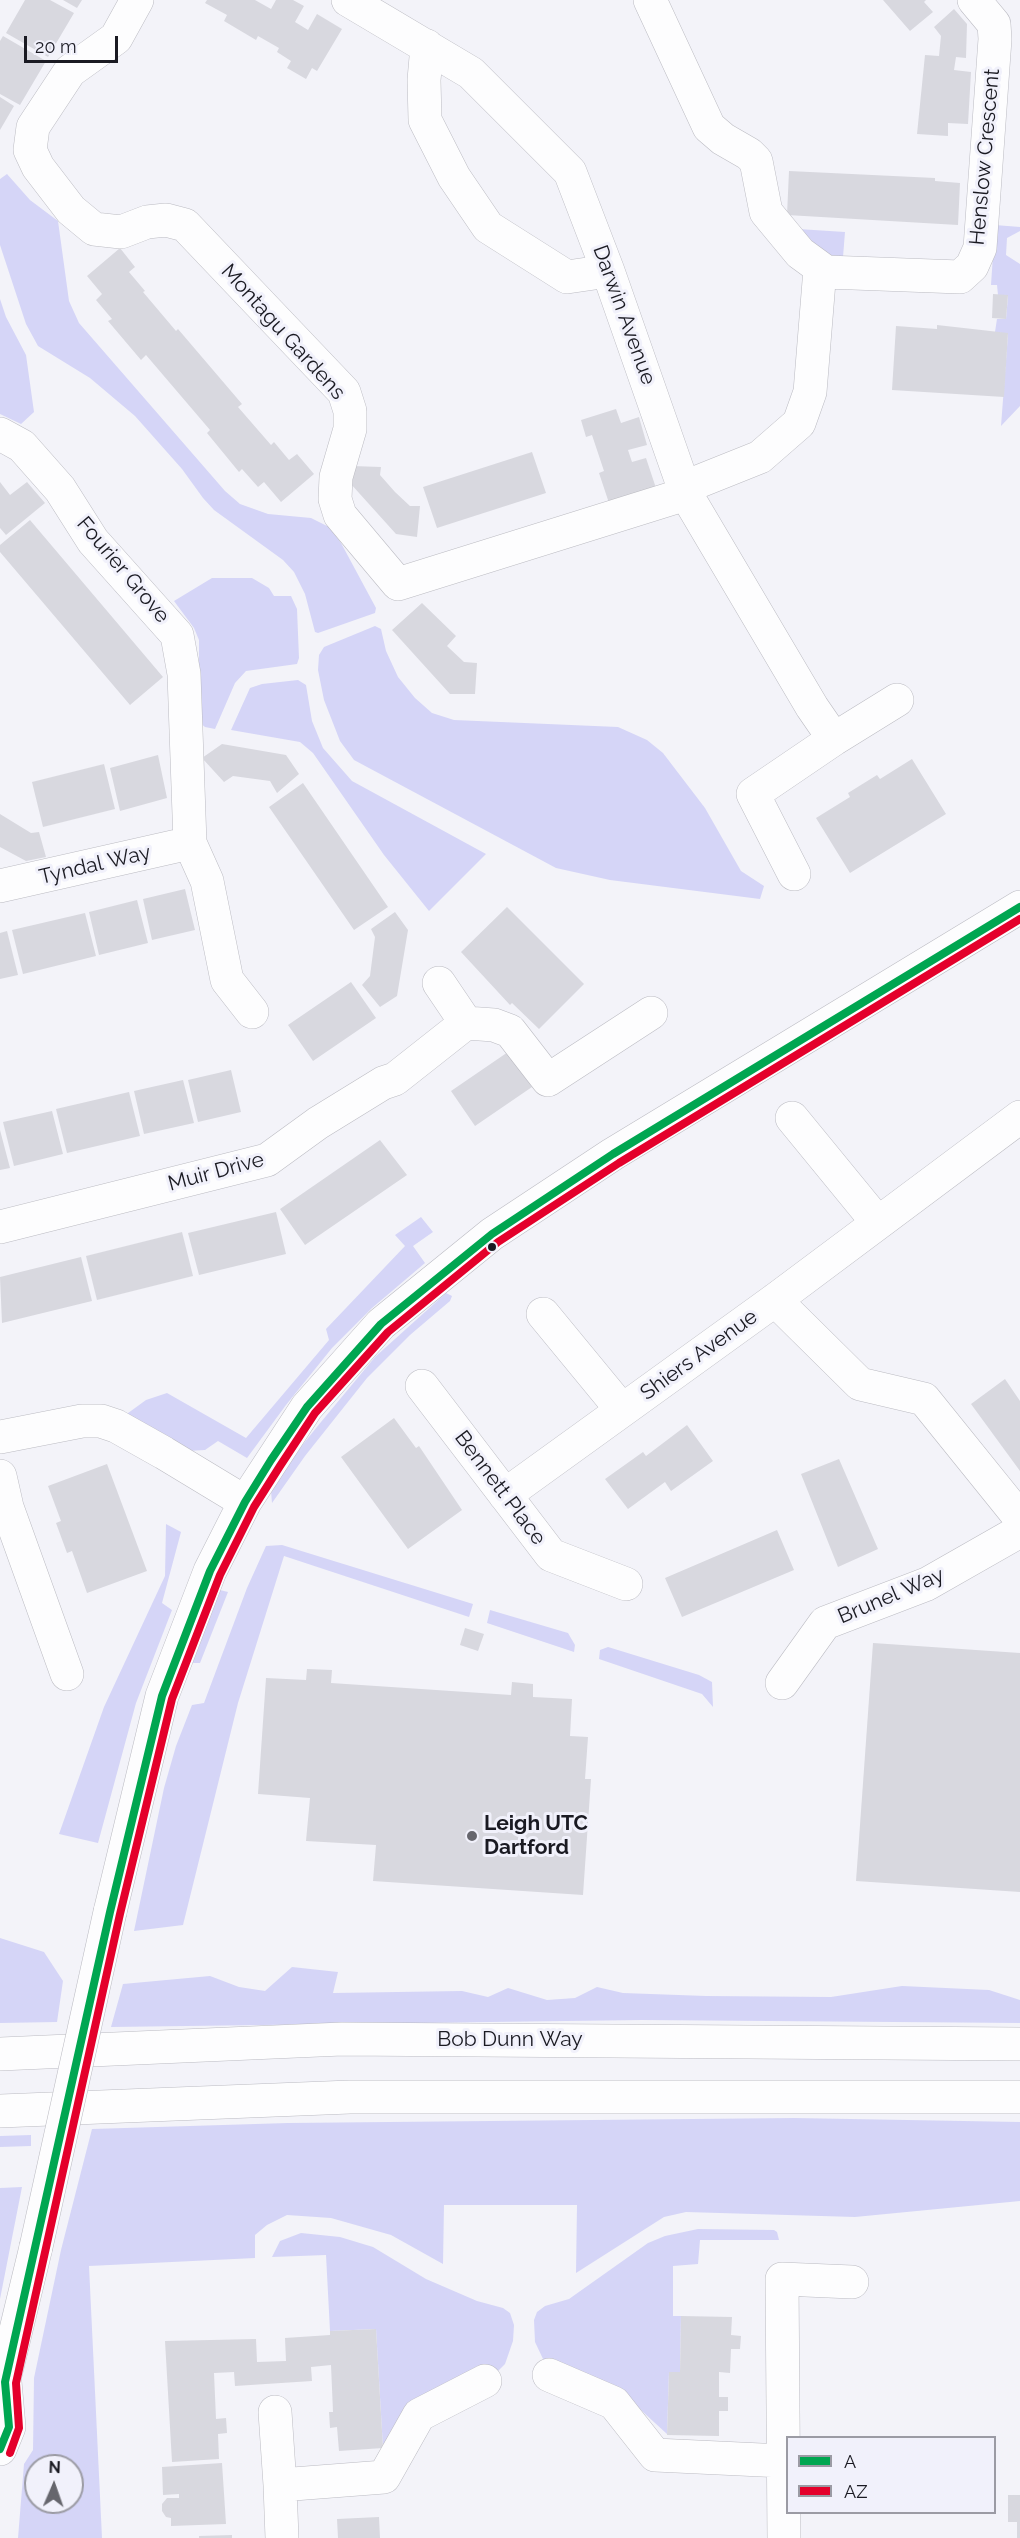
<!DOCTYPE html>
<html>
<head>
<meta charset="utf-8">
<style>
	body { margin:0 }
	#map { position:relative; width:1020px; height:2538px; overflow:hidden; background:#f3f3f9; font-family:Raleway,sans-serif }
	canvas { display:block }
	.legend { position:absolute; left:786px; top:2436px; width:210px; height:78px; box-sizing:border-box; background:#f1f1fb; border:2px solid #9b9ba4; margin:0; padding:8px 10px; list-style:none; font-size:18px; color:#1a1a22 }
	.legend li { display:flex; align-items:center; gap:12px; height:30px }
	.legend b { width:30px; border:2px solid #9b9ba4 }
	.north { position:absolute; left:24px; top:2454px; width:60px; height:60px; box-sizing:border-box; background:#f1f1fb; border:2px solid #9b9ba4; border-radius:50%; rotate:2deg; font-size:16px; font-weight:700; line-height:24px; text-align:center; color:#1a1a22 }
	.north::after { content:''; display:block; margin:auto; width:21px; height:27px; background:#66666d; clip-path:polygon(50% 0,100% 100%,50% 72%,0 100%) }
	.scale { position:absolute; left:24px; top:36px; width:94px; height:27px; box-sizing:border-box; border:3px solid #1a1a22; border-top:0; padding-left:8px; font-size:18px; line-height:21px; white-space:nowrap; color:#1a1a22; -webkit-text-stroke:4px #f1f1fb; paint-order:stroke }
</style>
</head>
<body>
<div id="map">
<canvas width="1020" height="2538"></canvas>
<ul class="legend">
<li><b style="height:8px;background:#00a651"></b>A</li>
<li><b style="height:8px;background:#e4002b"></b>AZ</li>
</ul>
<div class="north">N</div>
<div class="scale">20 m</div>
</div>
<script>
const context = document.querySelector('canvas').getContext('2d');
context.lineJoin = 'round';
function paint(path, color) { context.fillStyle = color; context.fill(path, 'evenodd'); }
const shape = rows => new Path2D(rows.map(r => 'M' + r).join(''));
function strokePath(path, color, width, dash) { context.strokeStyle = color; context.lineWidth = width; context.lineCap = dash ? 'butt' : 'round'; context.setLineDash(dash || []); context.stroke(path); }
function write(font, color, halo, rows, align = 'center') {
  context.font = font + ' Raleway,sans-serif'; context.lineWidth = 6; context.setLineDash([]); context.textBaseline = 'middle'; context.strokeStyle = halo; context.fillStyle = color; for (const [text, x, y, turn = 0] of rows) {
    context.save(); context.translate(x, y); context.rotate((+turn || 0) * Math.PI / 180); context.textAlign = isNaN(turn) ? turn : align; if (halo) context.strokeText(text, 0, 0); context.fillText(text, 0, 0); context.restore();
  }
}
paint(shape([
	[7,174,30,200,58,221,69,301,79,323,225,491,240,504,268,514,311,518,329,527,341,543,376,608,375,613,318,633,315,632,305,594,294,572,283,560,214,510,203,498,182,469,135,416,90,378,38,346,26,324,0,245,0,179],
	[995,225,1020,227,1020,231,1007,238,1006,255,1020,264,1020,406,1001,426,1008,334,995,332,997,319,1006,319,1008,296,998,295,997,285,991,285],
	[798,229,845,232,843,257,828,257],
	[0,299,6,317,26,355,34,412,21,424,0,414],
	[212,578,252,578,269,588,274,596,291,596,297,609,299,658,297,664,246,671,235,683,215,729,205,727,199,722,199,640,194,628,174,601],
	[375,626,381,629,386,651,398,677,415,698,432,713,454,720,618,727,647,740,663,753,705,808,741,871,764,886,760,899,610,880,556,868,354,760,340,741,324,700,318,670,319,655,324,647],
	[298,680,306,685,312,721,323,748,352,781,486,854,429,911,384,855,313,753,300,742,231,730,250,688,262,684],
	[421,1217,433,1232,413,1246,425,1263,372,1308,332,1348,286,1405,247,1458,218,1441,205,1450,187,1451,124,1416,146,1400,167,1393,246,1438,329,1340,326,1329,405,1246,395,1235],
	[446,1293,452,1296,450,1301,410,1335,367,1378,305,1456,272,1503,271,1491,287,1464,321,1422,375,1357],
	[166,1524,181,1532,162,1603,172,1610,136,1703,98,1843,59,1834,104,1707,165,1576],
	[282,1545,473,1604,469,1617,284,1556,238,1703,183,1925,134,1931,164,1788,176,1746,192,1705,204,1703,247,1588,266,1546],
	[220,1590,228,1592,200,1663,192,1663],
	[490,1610,568,1633,575,1645,574,1652,487,1623],
	[608,1647,699,1675,712,1682,713,1707,702,1694,599,1659,600,1650],
	[0,1938,44,1952,63,1981,57,2022,0,2023],
	[292,1967,338,1972,333,1993,462,1991,488,1997,508,1988,547,2000,575,1998,597,1987,623,1993,706,1996,831,1997,902,1986,989,1990,1020,2000,1020,2023,642,2020,111,2027,123,1984,210,1976,239,1987,265,1991],
	[794,2118,1020,2122,1020,2201,855,2217,686,2212,664,2217,576,2273,577,2205,444,2205,443,2264,391,2235,331,2218,287,2215,267,2225,255,2235,255,2258,89,2266,102,2538,18,2538,24,2464,33,2450,34,2378,61,2250,92,2129,288,2123],
	[36,2466,72,2466,72,2502,36,2502],
	[31,2135,31,2146,0,2147,0,2136],
	[22,2187,0,2299,0,2188],
	[698,2229,774,2230,777,2232,779,2240,700,2240,698,2264,673,2266,673,2316,681,2316,680,2372,669,2372,667,2434,619,2390,544,2361,535,2342,534,2320,537,2312,545,2306,569,2299,648,2243,665,2236],
	[301,2233,340,2237,373,2247,426,2279,477,2301,503,2308,510,2313,514,2325,513,2341,505,2364,495,2374,383,2448,376,2329,330,2331,326,2255,272,2257,280,2241]
]), '#d5d5f7');
paint(shape([
	[25,0,50,0,74,13,48,57,6,33],
	[63,0,82,0,77,8],
	[207,0,255,0,271,9,276,0,293,0,304,6,295,22,308,30,317,14,342,29,317,71,312,68,306,79,287,68,291,61,277,52,279,48,258,36,256,40,224,21,227,15,205,3],
	[883,0,926,0,924,2,933,12,910,31],
	[954,9,967,24,966,58,956,57,954,70,971,72,968,124,948,123,948,136,917,134,925,55,939,56,941,36,934,27],
	[3,36,46,61,20,105,0,94,0,41],
	[0,97,14,106,0,130],
	[789,171,935,178,935,181,960,183,958,225,787,215],
	[120,248,135,267,129,272,145,291,143,292,176,331,178,329,242,404,238,407,271,445,274,442,289,460,297,454,314,474,281,502,264,482,258,487,242,469,239,472,207,433,210,430,146,355,141,360,108,321,112,319,96,300,102,294,87,276],
	[993,294,1008,295,1006,319,992,318],
	[937,325,1008,333,1004,397,892,390,896,326,937,329],
	[616,409,621,423,639,417,647,445,628,450,632,462,646,458,656,488,609,503,599,473,604,471,592,435,586,437,581,420],
	[532,452,546,493,437,528,423,487],
	[352,466,381,467,380,475,395,492,410,506,420,506,417,537,396,534,350,483],
	[0,482,10,495,27,482,45,503,6,535,0,528],
	[30,520,163,677,130,705,0,552,0,545],
	[422,603,456,636,447,646,464,662,477,663,475,694,450,694,392,630],
	[222,744,286,755,299,774,277,793,270,781,233,776,224,782,202,758],
	[158,755,167,798,120,811,110,768],
	[912,759,946,814,850,873,816,818,850,797,848,793,877,775,880,779],
	[104,764,115,809,43,827,32,782],
	[303,783,388,907,354,930,269,807],
	[0,814,31,833,39,832,46,857,26,861,0,847],
	[185,889,195,930,152,940,143,899],
	[137,900,148,943,99,955,89,912],
	[507,907,584,984,539,1029,512,1003,510,1005,461,952],
	[395,912,408,930,397,996,380,1007,362,985,370,976,375,937,371,929],
	[85,913,96,956,23,974,12,930],
	[7,931,18,975,0,979,0,933],
	[351,982,376,1018,313,1061,288,1025],
	[508,1052,532,1087,475,1126,451,1091],
	[231,1070,241,1112,198,1122,188,1080],
	[183,1080,194,1123,144,1134,134,1091],
	[129,1092,140,1136,67,1153,56,1109],
	[52,1111,63,1154,14,1166,3,1122],
	[0,1130,10,1168,0,1170],
	[380,1140,407,1175,305,1245,280,1209],
	[276,1212,286,1254,199,1275,188,1233],
	[182,1232,193,1276,97,1300,86,1256],
	[81,1257,92,1301,2,1323,0,1277],
	[1005,1379,1020,1401,1020,1471,971,1404],
	[394,1418,416,1448,419,1446,462,1510,408,1549,341,1457],
	[687,1425,713,1461,671,1491,665,1482,628,1509,605,1479,643,1452,646,1456],
	[839,1459,878,1549,838,1567,801,1474],
	[107,1464,147,1571,87,1593,72,1551,67,1553,56,1523,61,1521,48,1486],
	[777,1530,794,1570,682,1617,665,1578],
	[465,1628,484,1634,478,1651,460,1645],
	[873,1643,1020,1653,1020,1892,856,1881],
	[307,1669,332,1670,331,1683,511,1695,512,1682,533,1684,533,1697,572,1699,570,1736,588,1737,585,1779,591,1779,583,1895,373,1881,376,1845,306,1841,310,1798,258,1794,266,1678,306,1680],
	[681,2316,732,2317,731,2335,741,2336,740,2349,731,2349,730,2373,719,2372,719,2397,728,2397,728,2411,719,2411,719,2436,667,2435,669,2372,680,2372],
	[376,2329,383,2448,339,2451,337,2427,330,2428,329,2412,333,2412,331,2365,311,2367,312,2381,235,2386,234,2372,214,2373,216,2419,226,2418,227,2433,218,2434,219,2459,172,2462,165,2341,256,2339,257,2362,286,2361,285,2338,330,2335,330,2331],
	[222,2463,226,2524,171,2526,171,2518,166,2517,162,2511,162,2504,167,2498,179,2498,179,2494,163,2495,162,2467],
	[1008,2495,1020,2495,1020,2538,1017,2538,1017,2522,1008,2522],
	[379,2517,380,2538,338,2538,337,2519],
	[232,2535,232,2538,199,2538,199,2536]
]), '#d8d8df');
const minor = shape([
	[137,0,116,38,70,71,33,127,30,150,38,167,71,210,94,229,121,232,147,222,166,220,185,225,344,392,350,411,350,429,336,477,335,499,340,515,398,584,686,494],
	[348,0,471,73,570,172,608,271,686,494,812,707,834,739],
	[650,0,709,127,723,139,749,154,756,161,766,212,800,253,826,272,960,277,972,266,980,248,995,39,994,24,974,0],
	[427,46,424,80,425,120,454,177,488,227,567,277,608,271],
	[0,434,22,446,60,489,93,541,177,635,184,674,190,843,207,881,227,980,252,1012],
	[685,487,760,457,799,423,810,392,820,269],
	[794,874,753,794,834,739,897,700],
	[0,886,190,843],
	[439,983,466,1023],
	[466,1023,494,1025,510,1031,548,1080,651,1013],
	[792,1118,878,1223],
	[0,1227,267,1160,318,1123,383,1083,395,1079,466,1023],
	[775,1300,860,1384,924,1399,1020,1518],
	[543,1314,622,1410],
	[422,1386,551,1555,626,1584],
	[0,1437,82,1421,101,1421,116,1426,164,1453,245,1502],
	[0,1476,7,1507,67,1674],
	[505,1495,775,1300,1020,1117],
	[782,1683,825,1623,927,1584,1020,1531],
	[110,1912,162,1696,210,1571,245,1502,307,1407,381,1324,492,1234,613,1154,1020,907],
	[549,2375,614,2403,655,2455,783,2461],
	[0,2396,36,2247],
	[275,2412,280,2485],
	[0,2449,9,2427,5,2382],
	[282,2538,280,2485,384,2477,419,2415,485,2381],
	[784,2538,782,2279,852,2282]
]);
const major = shape([
	[0,2054,342,2039,1020,2044],
	[0,2111,350,2097,1020,2097]
]);
strokePath(minor, '#bbbbc2', 34);
strokePath(major, '#bbbbc2', 34);
strokePath(minor, '#fdfdfe', 33);
strokePath(major, '#fdfdfe', 33);
const minorBridge = shape([
	[36,2247,110,1912]
]);
strokePath(minorBridge, '#bbbbc2', 34, []);
strokePath(minorBridge, '#fdfdfe', 33);
strokePath(shape([
	[0,2449,9,2427,5,2382,110,1912,162,1696,210,1571,245,1502,271,1460,307,1407,381,1324,492,1234,613,1154,1020,907]
]), '#00a651', 8);
strokePath(shape([
	[10,2453,19,2428,16,2383,120,1914,172,1699,220,1575,254,1507,280,1466,315,1413,388,1332,498,1242,619,1163,1020,919]
]), '#e4002b', 8);
for (const [x, y, r, color] of [
	[492,1247,5,"#1a1a22"],
	[472,1836,6,"#66666d"]
]) { const dot = new Path2D(); dot.arc(x, y, r, 0, 2 * Math.PI); context.fillStyle = color; context.fill(dot); strokePath(dot, '#f1f1fb', 2); }
write('21px', '#1a1a22', '#f1f1fb', [
	["Henslow Crescent",985,157,-85],
	["Darwin Avenue",624,315,70],
	["Montagu Gardens",283,332,48],
	["Fourier Grove",123,570,50],
	["Tyndal Way",95,865,-13],
	["Muir Drive",216,1172,-15],
	["Shiers Avenue",699,1355,-36],
	["Bennett Place",500,1488,53],
	["Brunel Way",891,1596,-23],
	["Bob Dunn Way",510,2040]
]);
write('bold 21px', '#1a1a22', '#f1f1fb', [
	["Leigh UTC",484,1824],
	["Dartford",484,1848]
], 'left');
</script>
</body>
</html>
